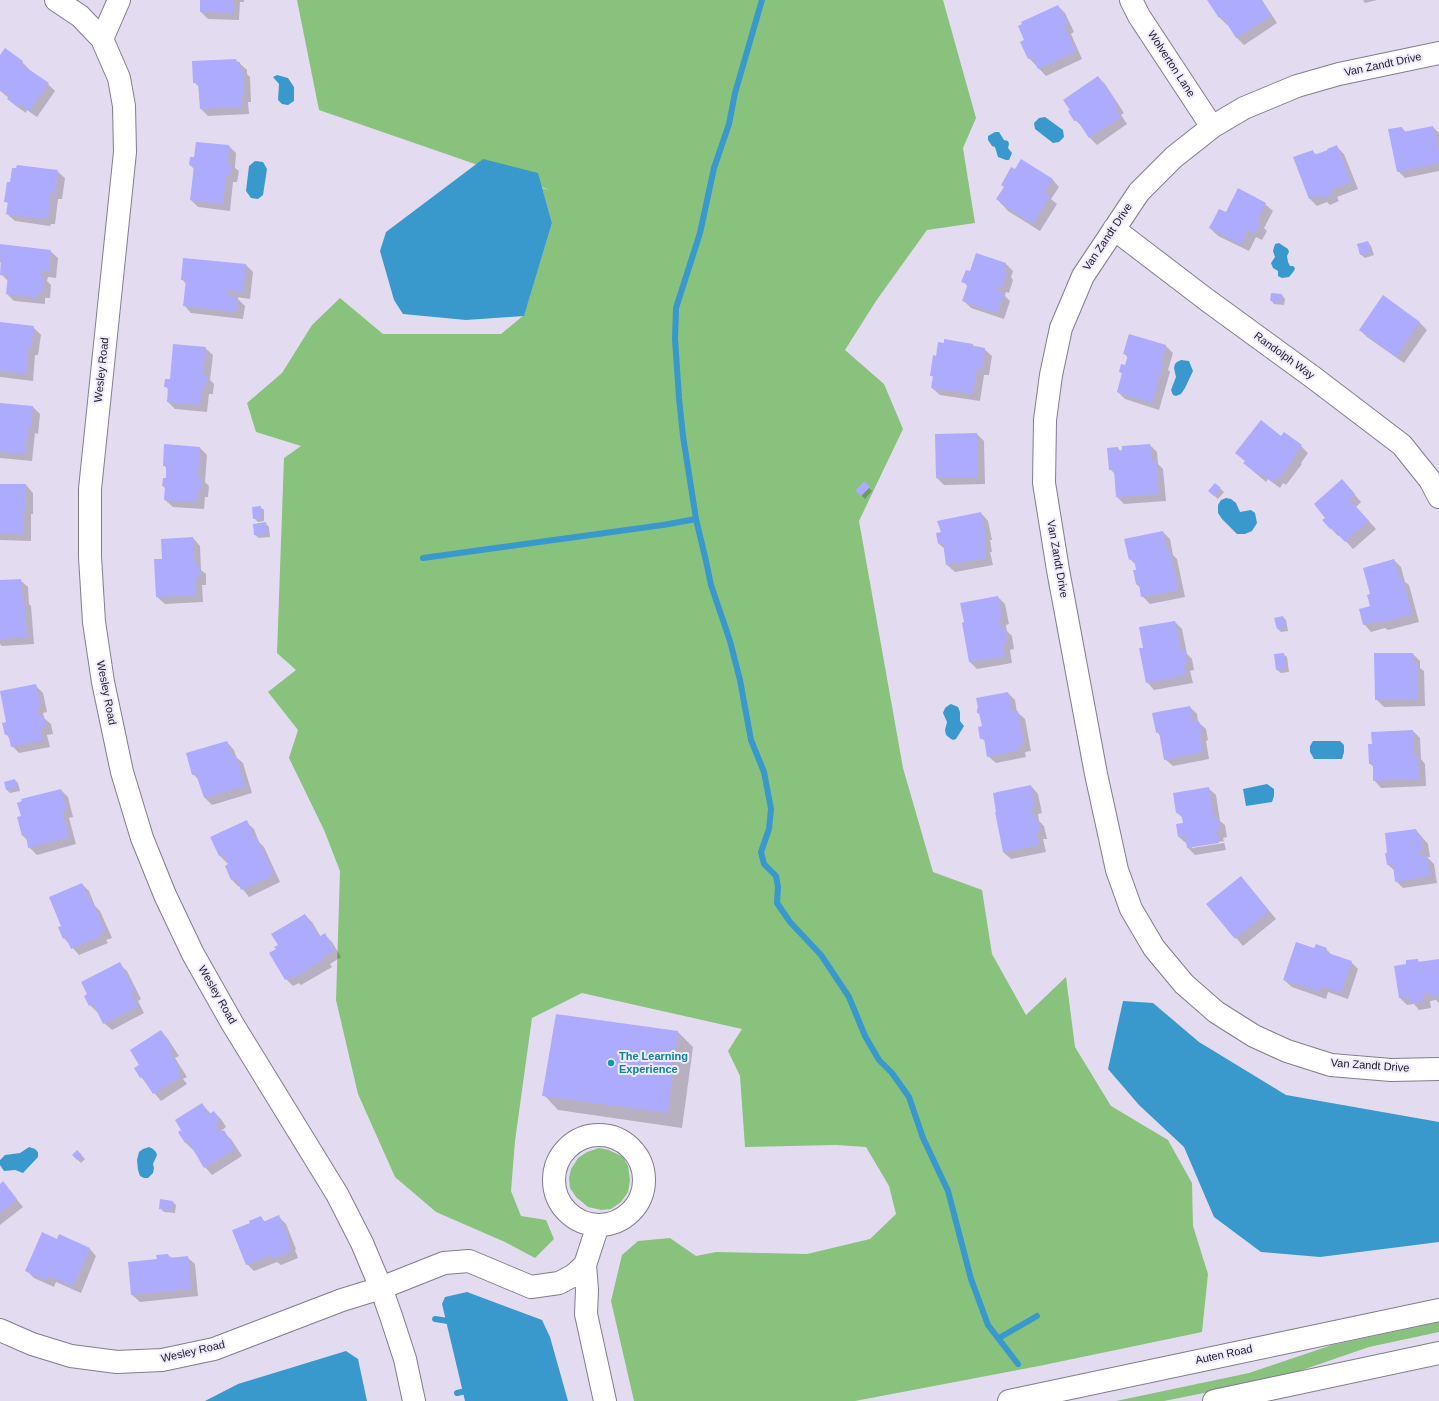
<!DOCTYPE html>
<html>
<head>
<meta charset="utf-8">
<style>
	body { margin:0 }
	canvas { display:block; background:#e3dcf0 }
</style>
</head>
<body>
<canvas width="1439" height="1401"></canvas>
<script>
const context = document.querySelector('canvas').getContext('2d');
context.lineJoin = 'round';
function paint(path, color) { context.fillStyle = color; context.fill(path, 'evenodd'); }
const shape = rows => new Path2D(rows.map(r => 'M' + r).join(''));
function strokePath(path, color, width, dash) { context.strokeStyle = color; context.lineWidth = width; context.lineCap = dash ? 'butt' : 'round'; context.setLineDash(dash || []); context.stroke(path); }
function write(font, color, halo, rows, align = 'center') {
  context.font = font + ' Helvetica,sans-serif'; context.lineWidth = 4; context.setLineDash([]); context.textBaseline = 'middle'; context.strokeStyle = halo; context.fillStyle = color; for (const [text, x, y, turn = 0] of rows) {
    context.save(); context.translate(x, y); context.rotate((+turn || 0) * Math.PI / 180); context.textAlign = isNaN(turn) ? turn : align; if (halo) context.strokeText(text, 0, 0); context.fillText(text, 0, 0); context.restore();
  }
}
paint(shape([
	[297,0,943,0,976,118,963,148,975,223,927,230,876,301,845,350,884,384,903,429,859,521,903,768,933,872,982,890,992,954,1026,1015,1066,977,1075,1047,1111,1106,1168,1140,1192,1183,1193,1226,1208,1274,1202,1332,1039,1366,855,1401,634,1401,611,1301,622,1255,638,1241,670,1238,696,1256,716,1252,807,1254,870,1239,896,1214,889,1186,866,1147,836,1145,745,1147,740,1076,728,1051,742,1029,582,993,532,1018,515,1141,511,1191,521,1216,546,1220,554,1239,535,1258,505,1242,436,1212,395,1177,358,1094,336,1000,340,871,324,830,289,758,298,730,268,692,296,670,277,653,284,458,301,446,256,432,247,403,282,373,312,325,340,298,383,334,501,334,524,315,552,223,542,188,550,190,319,110],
	[599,1148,609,1150,623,1157,628,1166,630,1180,628,1192,621,1202,611,1209,601,1210,588,1207,576,1197,570,1188,569,1178,571,1169,578,1158,587,1152],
	[1439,1322,1439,1332,1369,1347,1279,1378,1164,1401,1116,1401,1249,1373,1332,1345]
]), '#89c27d');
paint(shape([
	[277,75,288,78,294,87,294,101,288,105,282,104,278,100,279,84,273,77],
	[1045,117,1063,130,1064,137,1059,142,1053,143,1035,129,1034,123,1039,118],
	[995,132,999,132,1004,140,1008,141,1009,144,1008,148,1012,153,1009,160,1006,160,998,157,995,147,992,146,988,140,988,136],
	[483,159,538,173,552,223,524,316,466,320,403,314,394,300,380,251,386,232],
	[255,161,263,162,267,169,263,195,258,199,251,198,246,191,249,166],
	[1279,243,1288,249,1289,252,1287,256,1288,262,1290,266,1293,266,1295,268,1294,271,1289,277,1282,278,1278,276,1278,271,1273,268,1271,263,1275,257,1273,251,1275,244],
	[1181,360,1189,361,1193,371,1185,388,1181,394,1176,396,1173,395,1171,390,1176,377,1174,368,1175,364,1177,362],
	[1226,498,1231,499,1236,503,1240,512,1251,510,1255,513,1257,523,1252,531,1245,534,1237,534,1222,519,1218,513,1218,505,1221,500],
	[951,704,958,707,960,712,960,721,964,726,956,739,953,740,951,739,946,735,945,730,947,722,943,713,945,708,949,705],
	[1313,741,1340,741,1344,745,1344,752,1342,759,1314,759,1310,752,1310,746],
	[1267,784,1274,789,1274,796,1272,802,1246,806,1243,789],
	[1123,1001,1153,1003,1199,1042,1286,1095,1439,1122,1439,1242,1320,1257,1261,1252,1214,1217,1184,1147,1139,1105,1108,1069],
	[29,1147,35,1149,38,1152,38,1157,23,1173,15,1170,4,1171,0,1165,0,1160,5,1155,20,1153],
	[149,1147,153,1149,156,1152,157,1155,153,1164,154,1168,153,1173,148,1178,144,1178,140,1176,138,1170,137,1160,139,1152,143,1149],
	[467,1292,542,1320,550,1337,568,1401,465,1401,442,1304,445,1297],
	[346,1351,358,1359,367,1401,205,1401,238,1384]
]), '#3999cd');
paint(shape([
	[201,0,244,0,244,2,240,2,239,20,208,19,201,12],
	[1208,0,1262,0,1277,23,1244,45,1237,38,1228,24,1227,25,1220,18],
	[1363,0,1377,0,1365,3],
	[1058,6,1065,13,1074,32,1071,34,1082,59,1046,76,1029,58,1022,42],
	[0,56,22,62,29,69,28,70,48,84,55,91,37,117,27,110,26,113,16,106,8,99,9,98,0,91],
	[236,60,247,70,247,74,250,77,251,102,248,102,249,114,208,116,201,109,200,88,194,82],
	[1098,77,1105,84,1124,113,1121,115,1127,124,1097,145,1090,138,1083,127,1075,120],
	[1433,127,1439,133,1439,171,1405,178,1398,171,1402,128,1406,132],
	[197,143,229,146,236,153,235,168,239,171,237,182,233,182,230,211,198,207,191,200,194,169,190,165,195,159],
	[1336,146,1344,154,1358,189,1337,197,1339,201,1330,205,1327,202,1317,206,1310,199,1294,158,1312,151,1317,155],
	[57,171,65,178,62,199,58,199,55,224,51,224,50,226,15,221,7,214,9,204,5,201],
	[1052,179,1059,187,1051,199,1057,204,1040,231,1008,211,997,199],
	[1265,204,1273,211,1264,228,1267,231,1262,240,1256,237,1249,251,1218,236,1210,228,1226,214],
	[1368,242,1371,246,1374,255,1365,258,1361,255,1358,245],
	[0,245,50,251,58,258,56,278,48,277,47,281,51,285,50,298,45,298,45,304,14,301,7,294,8,281,1,274,2,264,0,262],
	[1006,264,1013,271,1011,277,1013,280,1009,293,1006,292,1005,296,1010,301,1004,319,971,308,964,301,968,287,963,281],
	[246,265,253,272,250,299,236,297,245,306,243,319,191,313,184,305,186,284,182,279],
	[1282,295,1285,299,1284,305,1274,304,1271,300],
	[1383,297,1420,323,1427,330,1404,363,1367,337,1360,330],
	[0,323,33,327,41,335,38,355,35,355,33,381,0,377],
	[1129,335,1166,346,1173,353,1168,370,1170,372,1159,410,1125,399,1118,392,1123,374,1120,372,1126,366,1128,358,1124,353],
	[973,345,975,347,984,349,992,356,989,375,984,375,980,401,940,395,932,388,934,378,931,375],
	[205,348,213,355,210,380,214,384,213,394,209,394,207,412,175,409,168,402,169,390,165,386,170,380],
	[0,404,33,407,40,414,38,434,35,433,32,461,0,458],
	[977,434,984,441,985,484,944,485,937,478],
	[1281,437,1301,446,1308,453,1301,463,1302,464,1286,485,1283,483,1280,488,1268,479,1266,482,1244,463],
	[1150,445,1157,452,1158,464,1163,469,1166,501,1124,504,1117,497,1116,475,1110,469,1118,448,1121,452],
	[200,448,207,455,205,482,209,486,208,497,205,497,204,509,173,507,165,500,166,489,163,486,167,479,167,469,164,465],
	[864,483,872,491,865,499,860,494],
	[1215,484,1224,492,1218,499,1209,491],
	[0,485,26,485,33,493,33,514,31,514,31,541,0,540],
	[1349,488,1361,502,1356,507,1376,529,1353,549,1340,535,1338,536,1324,521],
	[260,507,264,510,264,521,258,522,254,518],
	[981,513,988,521,992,540,990,540,992,552,990,552,993,565,955,572,947,565,945,549,939,544],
	[265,523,269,527,270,537,259,538,255,535,254,525],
	[1163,532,1170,539,1173,555,1177,559,1185,597,1150,604,1142,596,1141,588,1136,584,1137,566,1130,559],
	[193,538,200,546,201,570,206,574,206,585,202,585,203,602,165,604,157,597,163,560],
	[1394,560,1401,567,1405,582,1409,585,1419,622,1388,630,1385,628,1371,632,1364,624,1372,607,1371,595],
	[20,580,28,587,29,604,31,606,34,644,2,646,0,644,0,581],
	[998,597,1005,604,1009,624,1006,625,1007,631,1012,636,1014,649,1010,650,1012,663,977,669,970,662,963,623],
	[1283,617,1286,620,1288,631,1281,632,1278,629,1276,619],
	[1175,622,1182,629,1187,654,1192,659,1194,670,1190,671,1193,683,1154,690,1147,682,1144,648],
	[1283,654,1287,657,1289,672,1281,673,1277,670],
	[1413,654,1420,661,1420,668,1424,671,1425,706,1384,707,1376,699],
	[36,686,43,693,47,712,43,713,44,718,51,724,53,734,47,735,50,747,19,753,12,746,10,739,6,734,7,723],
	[1008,693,1015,700,1017,712,1025,719,1031,751,1025,752,1026,757,996,763,988,756,986,742,981,738,983,727,980,715,978,713,979,709],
	[1190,707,1197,714,1198,722,1206,729,1208,740,1206,741,1209,759,1173,766,1165,759,1161,737,1157,732],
	[1413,731,1420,738,1421,759,1425,764,1426,786,1381,788,1374,780,1374,767,1370,764,1373,745],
	[227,742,234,750,236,757,243,763,252,793,212,805,205,798,199,780,193,774],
	[15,780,18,783,20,791,10,793,7,790,5,782],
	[1031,786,1038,794,1042,813,1038,814,1039,821,1044,826,1047,839,1043,839,1046,852,1011,859,1003,852],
	[1208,788,1216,795,1220,821,1225,825,1227,837,1223,838,1226,850,1195,855,1188,848,1187,844,1179,837,1177,825,1184,824,1183,818,1177,813],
	[1224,841,1224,843,1192,848,1192,846],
	[61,790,68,797,73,817,69,818,76,844,37,855,29,847,28,841,23,836,22,817],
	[246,822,254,829,259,842,264,847,280,882,249,897,240,886,239,887,232,880,226,866,230,865,229,862,227,863,220,856,212,837],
	[1416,830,1428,844,1430,857,1427,857,1434,864,1437,883,1403,888,1396,881,1395,871,1387,864],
	[82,884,89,891,95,906,100,911,112,938,106,940,108,943,79,955,64,938,62,926],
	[1248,885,1276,919,1243,946,1208,904],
	[305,915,312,922,321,937,325,935,332,942,341,957,330,964,332,967,301,985,299,983,293,986,286,979,277,950],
	[1315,949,1326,949,1333,956,1351,962,1358,969,1348,999,1328,992,1326,999,1292,987,1284,980],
	[1417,960,1421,963,1439,960,1439,1003,1436,1000,1430,1001,1431,1008,1419,1010,1414,1004,1407,1005,1400,998,1407,965],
	[119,964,127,971,141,999,138,1001,144,1013,112,1030,104,1023,98,1012,97,1012,90,1005],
	[161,1031,168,1039,179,1056,175,1058,187,1077,183,1079,187,1084,161,1101,141,1077,141,1065],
	[678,1032,693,1047,682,1128,558,1110,544,1095],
	[202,1104,211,1114,214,1112,221,1119,226,1127,221,1131,231,1139,242,1156,212,1175,205,1167,194,1149,193,1150,186,1143,179,1133],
	[77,1151,85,1159,81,1163,73,1155],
	[3,1183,23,1207,0,1225,0,1185],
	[173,1202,176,1205,175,1213,164,1212,160,1208],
	[261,1217,265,1222,279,1217,286,1224,296,1249,295,1250,298,1258,281,1265,277,1262,254,1271,247,1264,251,1224],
	[58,1241,89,1248,96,1256,81,1293,56,1282,54,1287,34,1278,27,1271],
	[168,1255,172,1258,187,1257,195,1264,198,1296,140,1302,132,1295,129,1263,158,1260]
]), '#0003');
strokePath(shape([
	[762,0,735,93,729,124,714,168,700,233,676,308,675,339,679,398,683,436,696,519,706,561,711,585,730,641,740,680,751,740,764,772,771,809,769,829,761,852,764,864,776,876,778,887,777,903,790,922,821,955,849,997,865,1036,879,1060,892,1073,909,1097,923,1138,948,1191,971,1279,988,1325,1018,1364],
	[423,558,663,525,696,519],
	[435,1319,448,1321,452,1324],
	[999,1338,1037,1316],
	[457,1393,471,1390]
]), '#3999cd', 6);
paint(shape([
	[200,0,233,0,233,13,200,12],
	[1207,0,1261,0,1271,16,1236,38,1222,16,1219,18],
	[1058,5,1068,24,1064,26,1076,51,1038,69,1032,57,1028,59,1020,42,1024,40,1018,26,1022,24,1021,22],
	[5,48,23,61,21,64,49,83,29,111,20,104,18,107,7,99,9,96,0,90,0,55],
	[236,59,236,62,240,62,240,69,243,69,244,95,242,95,242,107,200,109,198,83,193,83,192,61],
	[1098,76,1118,105,1114,107,1121,117,1089,138,1077,120,1074,121,1068,111,1070,110,1063,100],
	[1433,126,1439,152,1439,163,1397,172,1388,129,1402,127,1403,132],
	[196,142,229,145,228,163,232,163,230,175,226,175,223,204,190,200,194,166,189,165,190,157,194,157],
	[1337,145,1351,182,1331,190,1332,194,1322,198,1321,195,1309,199,1293,157,1313,150,1314,155,1328,150,1327,149],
	[1021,159,1053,179,1044,192,1050,196,1033,224,1000,203,1001,202,996,199,1004,187,1001,185,1011,167,1015,169],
	[17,165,58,170,55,193,51,192,48,218,44,217,43,219,6,214,8,202,4,202,7,182,10,182,12,168,16,168],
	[1238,188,1266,203,1257,221,1260,223,1255,234,1248,230,1241,245,1209,228,1219,209,1226,212],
	[1368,241,1371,252,1360,255,1357,244],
	[0,244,51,250,49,271,41,270,40,276,44,276,43,291,38,291,38,298,6,294,8,275,0,275,1,259,0,259],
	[976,253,1006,263,1003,271,1007,272,1002,287,999,286,997,291,1004,293,997,313,962,301,968,284,961,282,966,270,970,271],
	[183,258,246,264,243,292,227,290,227,296,238,297,236,312,183,306,186,280,181,280],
	[1271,293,1282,294,1281,302,1270,301],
	[1383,295,1420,322,1396,357,1359,330],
	[0,322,34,326,31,348,28,348,26,374,0,371],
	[1129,334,1166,345,1161,363,1163,364,1152,403,1117,392,1122,373,1119,372,1121,364,1125,365,1128,355,1123,354],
	[944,339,973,344,972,348,975,348,975,346,985,348,982,369,977,368,973,394,931,388,933,376,930,376,933,355,936,356,938,342,944,343],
	[173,344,206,347,203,376,207,376,206,388,202,387,200,405,167,402,168,387,164,387,165,379,170,379],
	[0,403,33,406,31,427,28,427,25,454,0,452],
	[1261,420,1281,436,1284,432,1302,445,1294,455,1296,456,1278,479,1276,477,1272,482,1260,473,1258,475,1243,463,1245,461,1235,453],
	[977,433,978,477,936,478,935,434],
	[164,444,200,447,198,477,202,478,201,490,198,490,197,502,164,500,165,486,162,486,163,478,166,478,166,466,163,466],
	[1150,444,1152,461,1156,460,1159,494,1116,497,1114,470,1109,470,1107,448,1118,447,1118,451,1122,450,1122,446],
	[1342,479,1355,494,1349,499,1369,521,1345,542,1332,528,1330,529,1322,520,1325,518,1314,504],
	[864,481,870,487,861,496,855,491],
	[1215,483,1221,488,1214,496,1208,491],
	[0,484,26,484,26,507,24,507,24,534,0,533],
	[261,506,261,518,253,519,252,507],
	[981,512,985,533,984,533,986,545,984,545,986,558,946,565,943,543,938,544,936,533,941,532,937,521],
	[266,522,267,534,254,535,253,524],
	[1163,531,1167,551,1170,550,1178,590,1141,597,1139,584,1136,584,1133,570,1136,570,1134,558,1129,560,1124,539],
	[193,537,195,566,199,566,199,578,195,578,196,595,156,597,154,559,162,559,161,539],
	[1394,559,1399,577,1402,577,1412,614,1379,623,1379,621,1363,625,1359,609,1370,606,1367,595,1370,594,1363,568],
	[21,579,23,597,24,597,27,637,0,639,0,580],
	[998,596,1002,617,999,618,1001,629,1005,628,1007,642,1003,643,1005,656,969,662,962,623,964,622,960,603],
	[1283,616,1286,627,1277,629,1274,618],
	[1175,621,1181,651,1185,650,1187,663,1184,664,1186,675,1146,683,1139,648,1143,648,1139,627],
	[1284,653,1286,668,1276,670,1274,654],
	[1374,653,1413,653,1414,663,1417,663,1418,699,1375,700],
	[36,684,40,705,37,706,39,717,44,716,46,727,40,728,43,740,11,747,8,734,5,735,2,723,6,722,0,691],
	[1008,692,1012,711,1018,711,1024,744,1018,745,1019,750,987,757,984,738,980,739,978,727,982,726,979,713,977,713,977,709,978,708,976,698],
	[1190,706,1193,722,1199,721,1202,733,1199,734,1203,752,1164,760,1159,732,1156,733,1152,713],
	[1413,730,1414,756,1418,756,1419,779,1373,781,1373,764,1369,764,1368,744,1372,744,1371,732],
	[227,741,232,756,236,755,245,786,204,798,196,774,192,775,186,753],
	[15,779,17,787,6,790,4,782],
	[1031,785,1035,806,1031,807,1034,818,1037,817,1040,832,1037,832,1039,845,1003,852,995,812,996,812,993,793],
	[1209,787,1214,817,1218,817,1220,830,1216,831,1219,843,1187,848,1185,836,1178,837,1176,824,1183,823,1181,813,1176,813,1173,793],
	[61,789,67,810,62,811,69,837,28,848,26,835,22,836,17,817,21,816,17,803,22,801,21,799],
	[247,820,255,839,257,838,274,875,241,890,236,878,231,880,225,866,228,864,224,854,219,856,210,837],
	[1416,829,1417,836,1421,835,1423,850,1420,850,1421,857,1427,856,1430,876,1395,882,1393,864,1387,865,1385,853,1387,853,1385,833],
	[1241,876,1269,911,1235,939,1206,904],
	[82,883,91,903,93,902,105,931,100,933,101,936,71,949,66,937,63,939,58,927,61,926,49,897],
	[305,914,319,937,325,933,335,950,323,957,325,959,293,978,291,976,285,980,269,953,276,949,274,947,278,945,271,934],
	[1296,942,1314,948,1316,944,1327,948,1325,952,1352,961,1341,993,1321,986,1319,992,1283,980],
	[1418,959,1418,962,1439,959,1439,996,1432,997,1432,993,1423,994,1424,1001,1411,1003,1410,997,1399,998,1394,966,1406,964,1406,960],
	[120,962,135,991,131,993,138,1006,103,1024,93,1003,89,1006,84,996,87,994,81,982],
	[556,1014,678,1031,668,1113,542,1096],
	[161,1030,172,1048,169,1050,180,1069,177,1071,181,1077,153,1094,142,1077,140,1078,134,1068,139,1065,130,1050],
	[202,1103,209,1114,214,1111,220,1120,215,1123,220,1132,224,1130,235,1149,204,1168,188,1141,185,1143,178,1132,181,1130,175,1120],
	[77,1150,82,1155,77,1160,72,1155],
	[3,1181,17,1199,0,1213,0,1184],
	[160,1199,173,1201,172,1210,159,1209],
	[279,1215,290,1242,288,1242,291,1251,272,1259,271,1255,246,1265,232,1230,250,1223,249,1221,261,1216,263,1222],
	[42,1232,57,1239,59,1234,90,1248,73,1286,49,1276,47,1281,25,1271],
	[168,1254,169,1258,188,1256,191,1289,131,1295,128,1262,157,1259,156,1255]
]), '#adabfe');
const minor = shape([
	[56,0,80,16,102,39,119,78,124,106,125,152,90,489,90,557,94,622,103,682,122,772,142,838,165,895,193,954,232,1023,337,1194,362,1243,381,1288,391,1316,405,1359,414,1401],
	[1131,0,1139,16,1212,127],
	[102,39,119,0],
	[1439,53,1339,74,1297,86,1244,108,1212,127,1174,157,1139,192,1083,276,1061,328,1051,375,1045,420,1044,483,1058,570,1096,774,1117,870,1131,909,1154,948,1184,984,1216,1012,1254,1036,1287,1051,1331,1065,1391,1070,1439,1069],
	[1114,229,1207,300,1314,378,1402,445,1430,480,1439,497],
	'554 1180a45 45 0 1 1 90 0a45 45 0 1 1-90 0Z',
	[585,1265,587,1290,586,1314,605,1401],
	[0,1330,32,1344,71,1356,117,1362,162,1360,214,1349,342,1300,381,1288,444,1263,469,1261,531,1287,559,1283,574,1275,585,1265,598,1225],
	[1009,1401,1439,1310],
	[1214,1401,1439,1353]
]);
strokePath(minor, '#827c8e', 24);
strokePath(minor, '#fff', 22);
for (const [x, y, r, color] of [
	[611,1063,4,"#0f9aa8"]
]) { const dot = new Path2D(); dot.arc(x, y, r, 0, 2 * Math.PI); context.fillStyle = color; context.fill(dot); strokePath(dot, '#f0eafe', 1.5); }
write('11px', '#1b181f', '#f0eafe', [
	["Wolverton Lane",1171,64,57],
	["Van Zandt Drive",1383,65,-12],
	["Van Zandt Drive",1108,237,-56],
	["Randolph Way",1284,356,36],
	["Wesley Road",102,370,-84],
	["Van Zandt Drive",1057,559,80],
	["Wesley Road",106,693,79],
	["Wesley Road",217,995,60],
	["Van Zandt Drive",1370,1066,4],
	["Wesley Road",193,1352,-13],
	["Auten Road",1224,1355,-12]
]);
write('bold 11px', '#0d838f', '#f0eafe', [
	["The Learning",619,1057],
	["Experience",619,1070]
], 'left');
</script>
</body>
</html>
